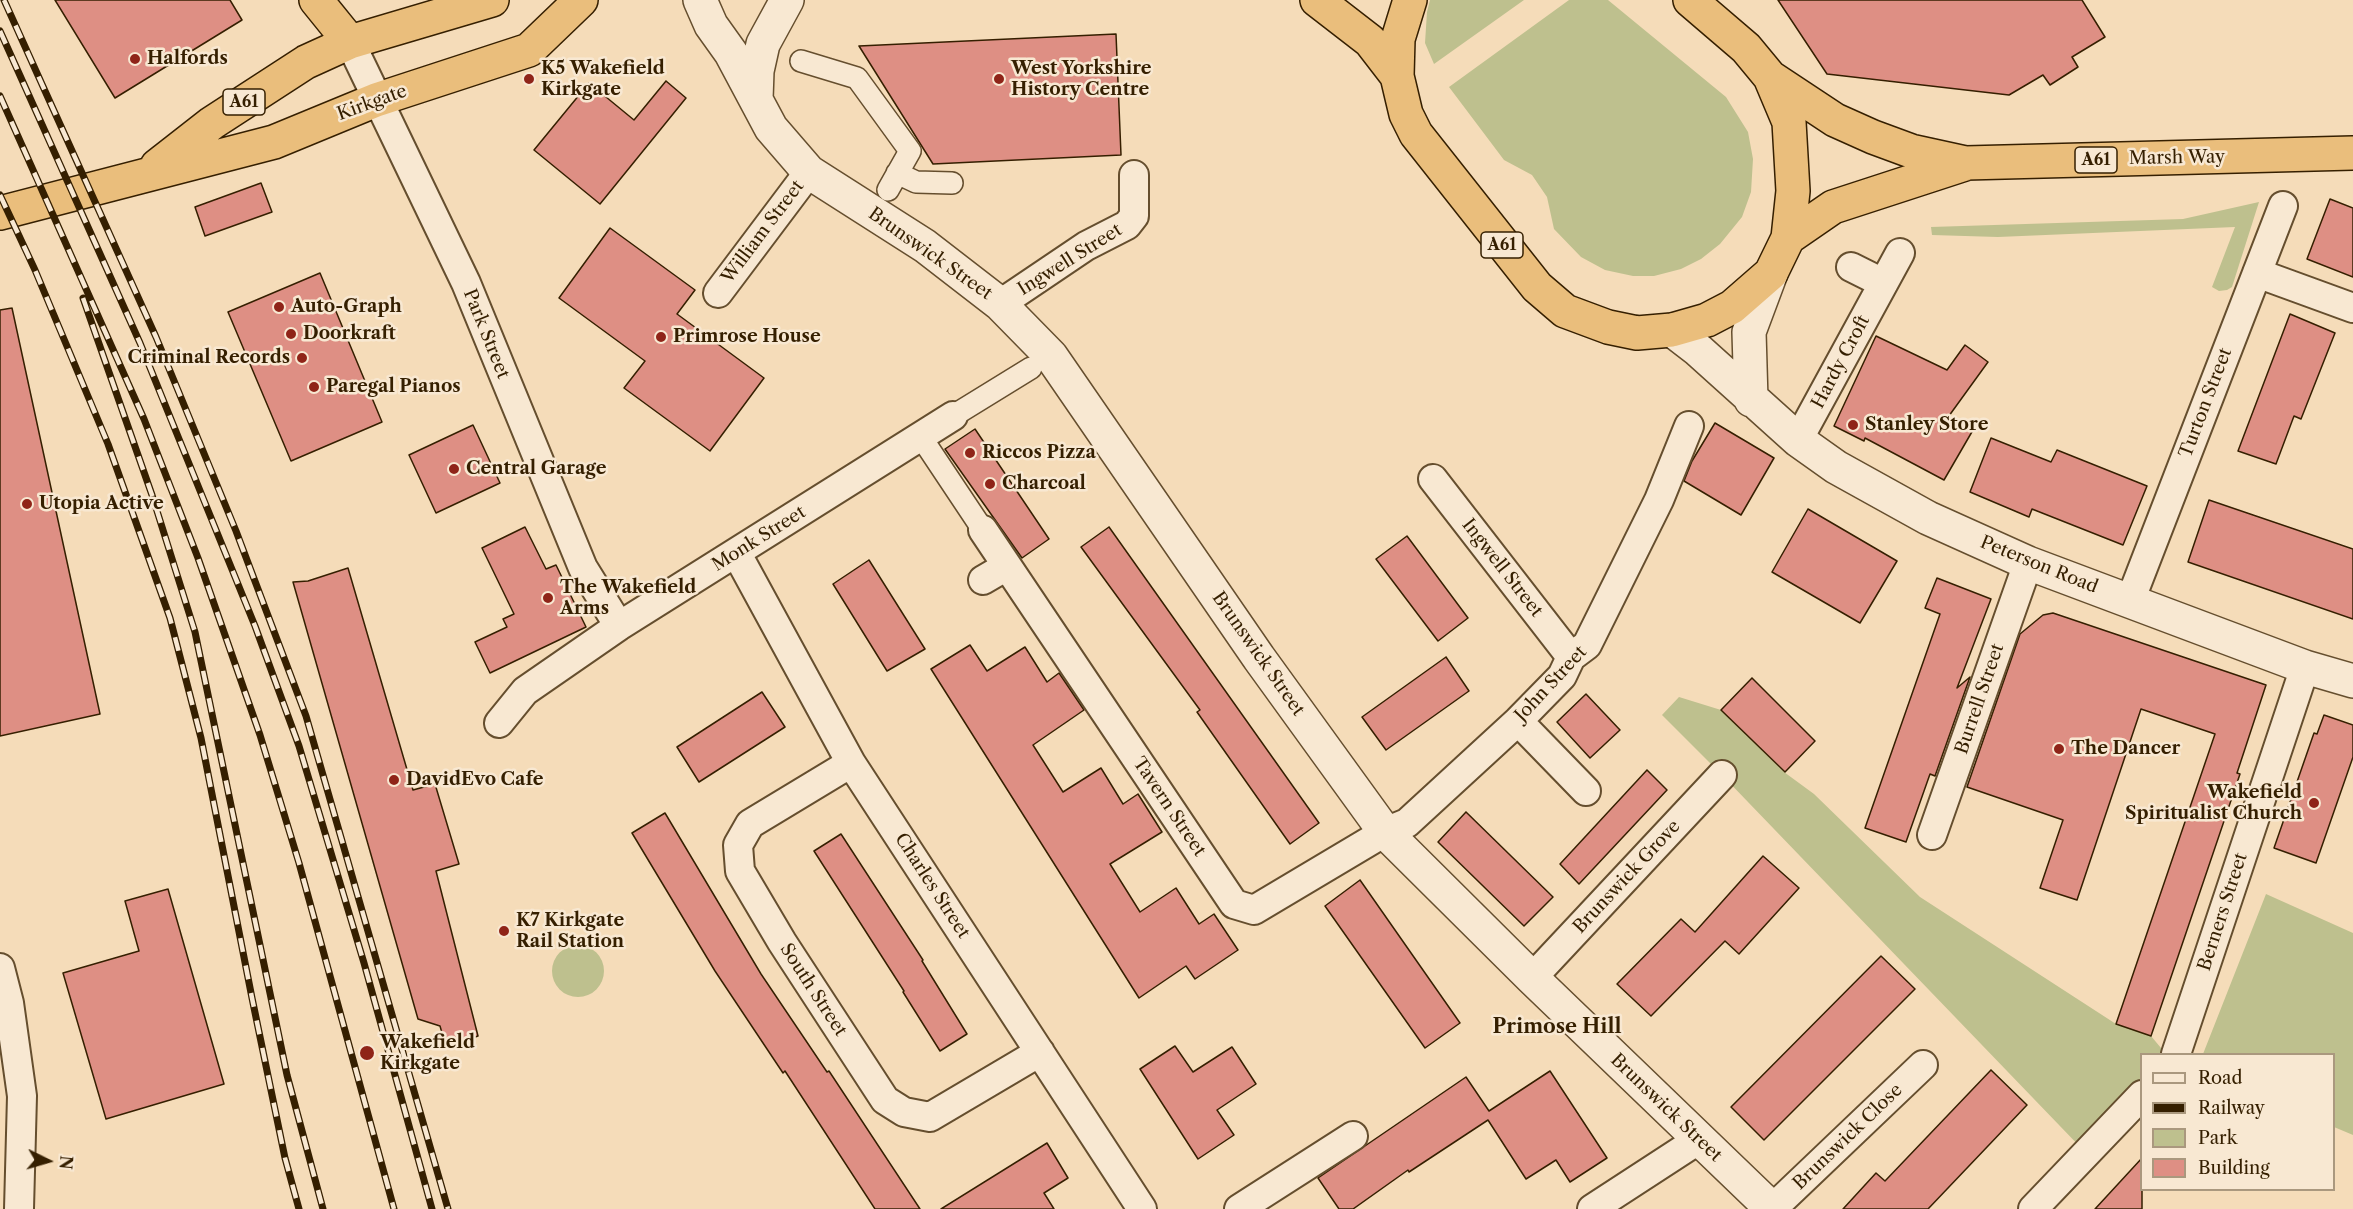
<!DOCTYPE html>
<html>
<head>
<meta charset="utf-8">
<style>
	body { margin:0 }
	#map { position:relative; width:2353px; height:1209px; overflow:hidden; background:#f5dcb9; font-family:"Libre Caslon Text",serif }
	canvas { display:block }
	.legend { position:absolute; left:2140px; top:1053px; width:195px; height:138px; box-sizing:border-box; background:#f8e8d2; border:2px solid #aa987e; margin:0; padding:8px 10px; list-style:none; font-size:18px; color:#351f00 }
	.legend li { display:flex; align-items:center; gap:12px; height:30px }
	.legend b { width:30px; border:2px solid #aa987e }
	.north { position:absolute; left:18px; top:1131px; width:60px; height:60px; -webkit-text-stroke:4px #f8e8d2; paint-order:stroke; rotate:95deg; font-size:16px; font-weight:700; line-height:24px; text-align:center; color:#351f00 }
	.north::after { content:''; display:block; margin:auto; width:21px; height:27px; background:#351f00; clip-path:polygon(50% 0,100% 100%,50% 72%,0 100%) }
</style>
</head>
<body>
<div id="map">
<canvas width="2353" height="1209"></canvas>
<ul class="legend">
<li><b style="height:8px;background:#f8e8d2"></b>Road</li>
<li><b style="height:8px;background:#351f00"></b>Railway</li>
<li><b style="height:16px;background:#bec08e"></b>Park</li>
<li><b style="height:16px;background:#de8f84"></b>Building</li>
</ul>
<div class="north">N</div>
</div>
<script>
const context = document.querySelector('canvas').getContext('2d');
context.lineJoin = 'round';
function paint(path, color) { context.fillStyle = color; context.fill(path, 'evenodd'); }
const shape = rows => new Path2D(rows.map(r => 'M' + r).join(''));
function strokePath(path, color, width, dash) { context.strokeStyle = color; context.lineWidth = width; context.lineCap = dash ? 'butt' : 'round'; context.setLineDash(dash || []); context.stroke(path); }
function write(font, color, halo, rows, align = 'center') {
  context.font = font + ' "Libre Caslon Text",serif'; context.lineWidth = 5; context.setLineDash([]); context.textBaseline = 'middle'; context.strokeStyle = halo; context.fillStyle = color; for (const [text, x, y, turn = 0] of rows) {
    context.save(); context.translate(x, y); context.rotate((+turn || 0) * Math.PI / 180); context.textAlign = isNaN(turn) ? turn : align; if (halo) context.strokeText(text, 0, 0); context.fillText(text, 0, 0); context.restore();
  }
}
paint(shape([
	[1430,0,1524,0,1434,64,1425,43,1427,12],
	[1569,0,1608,0,1726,97,1748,132,1753,159,1751,192,1742,217,1720,244,1701,259,1681,269,1654,276,1633,276,1605,270,1581,257,1554,229,1547,197,1532,175,1504,160,1449,87],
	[2259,202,2232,287,2227,290,2219,291,2212,287,2235,227,1998,237,1932,235,1931,227,2183,219],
	[1679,697,1721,710,1784,772,1814,794,1920,897,2116,1024,2151,1036,2166,1054,2142,1054,2141,1095,2085,1152,1722,775,1662,715],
	[2266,894,2353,933,2353,1135,2334,1127,2334,1054,2203,1054],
	'552 971a26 26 0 1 1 52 0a26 26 0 1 1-52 0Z'
]), '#bec08e');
const building = shape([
	[55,0,230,0,242,20,115,98,55,0],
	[1778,0,2082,0,2105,37,2072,57,2078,67,2050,85,2043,75,2009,95,1827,74,1778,0],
	[1116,34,1121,155,933,164,859,46,1116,34],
	[666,81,686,98,600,204,534,150,589,83,634,120,666,81],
	[261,183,272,212,205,236,195,207,261,183],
	[2330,199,2353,208,2353,277,2307,259,2330,199],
	[610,228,695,290,677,314,764,378,710,451,624,388,645,361,559,298,610,228],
	[320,273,382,422,291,461,228,312,320,273],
	[12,308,100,714,0,736,0,310,12,308],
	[2290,314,2335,333,2301,419,2294,416,2276,464,2238,451,2290,314],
	[1876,336,1947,370,1965,345,1988,362,1946,420,1973,430,1944,480,1865,438,1864,441,1834,426,1876,336],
	[1715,423,1774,458,1741,515,1684,481,1692,461,1715,423],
	[473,425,500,483,436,513,409,455,473,425],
	[975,429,1049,539,1022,558,945,449,975,429],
	[1991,438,2051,462,2057,450,2147,486,2123,545,2032,509,2029,517,1970,492,1991,438],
	[2209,500,2353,549,2353,619,2188,562,2209,500],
	[1808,509,1897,561,1860,623,1772,572,1808,509],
	[525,527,546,569,556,565,586,627,490,673,475,642,507,627,503,619,514,614,482,548,525,527],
	[1109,527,1319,823,1290,844,1197,712,1200,710,1081,547,1109,527],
	[1407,536,1468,618,1438,641,1376,559,1407,536],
	[869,560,925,649,887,671,833,584,869,560],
	[348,568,413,790,435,784,459,864,436,871,478,1036,446,1047,440,1026,418,1019,293,582,308,581,348,568],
	[1937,578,1991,599,1957,688,1970,677,1935,776,1930,774,1906,842,1865,828,1940,614,1925,608,1937,578],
	[2053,613,2266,685,2237,773,2240,774,2151,1036,2116,1024,2215,734,2141,709,2077,900,2040,888,2063,820,1967,787,2020,634,2043,615,2053,613],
	[970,645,987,671,1025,647,1047,682,1059,673,1084,710,1033,745,1063,792,1101,768,1123,804,1138,794,1162,832,1110,864,1140,912,1176,888,1199,924,1214,914,1238,950,1195,979,1186,966,1139,998,931,669,970,645],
	[1446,657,1469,691,1386,750,1362,717,1446,657],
	[1752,678,1815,741,1785,772,1721,710,1752,678],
	[762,692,785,727,699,782,677,747,762,692],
	[1586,694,1620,730,1590,758,1557,722,1586,694],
	[2324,715,2353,725,2353,757,2316,863,2274,848,2314,733,2317,734,2324,715],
	[1647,770,1667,790,1579,884,1560,864,1647,770],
	[1466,812,1553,897,1524,926,1438,842,1466,812],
	[665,813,761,974,827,1072,829,1071,920,1209,875,1209,785,1071,783,1073,715,971,632,833,665,813],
	[841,834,923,960,922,961,967,1034,940,1051,903,992,904,991,814,851,841,834],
	[1763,856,1799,888,1739,954,1725,941,1651,1016,1617,984,1681,919,1695,932,1763,856],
	[1360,880,1460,1023,1425,1048,1325,906,1360,880],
	[168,889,224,1084,106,1119,63,973,139,951,125,901,168,889],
	[1881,956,1915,989,1764,1140,1731,1107,1881,956],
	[1175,1046,1193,1072,1232,1047,1256,1084,1217,1110,1234,1135,1198,1159,1140,1069,1175,1046],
	[1991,1070,2027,1105,1928,1209,1843,1209,1876,1173,1885,1181,1991,1070],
	[1550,1071,1607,1158,1570,1182,1556,1160,1526,1179,1488,1120,1409,1172,1408,1170,1353,1209,1339,1209,1318,1178,1466,1077,1489,1111,1550,1071],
	[1047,1143,1068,1178,1044,1193,1054,1209,941,1209,1047,1143],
	[2142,1158,2142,1209,2095,1209,2142,1158]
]);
paint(building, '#de8f84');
strokePath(building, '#351f00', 1.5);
const pedestrian = shape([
	[801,61,857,78,910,151,888,190],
	[897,173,916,182,952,183],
	[953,416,1031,368],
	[921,437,983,530]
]);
const minor = shape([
	[350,42,466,283,583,568,619,626],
	[1851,267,1883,283],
	[2257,273,2353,308],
	[718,293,809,172],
	[1000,304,1086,246,1127,225,1134,216,1134,175],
	[1798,440,1900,253],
	[1433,479,1571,657],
	[983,530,1234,904,1254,910,1385,832,1407,823,1518,721,1562,676,1571,657,1587,645,1659,500,1689,426],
	[737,554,851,763,1142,1209],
	[983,580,1007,566],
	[2130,601,2283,206],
	[1518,721,1586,791],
	[499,723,525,691,619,626,953,416],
	[851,763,750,824,738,845,740,871,782,942,885,1100,904,1112,930,1117,1040,1052],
	[1932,835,2028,563],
	[0,968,9,1003,22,1096,19,1209],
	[1532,978,1722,775],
	[2176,1054,2305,667],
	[1239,1209,1353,1136],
	[1592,1209,1698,1140],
	[1772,1209,1923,1065],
	[2033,1209,2142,1095]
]);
const tertiary = shape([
	[700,0,711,25,731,53,771,128,809,172,925,246,1000,304,1051,356,1259,658,1385,832,1532,978,1772,1209],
	[756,99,757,71,763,44,787,0],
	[1672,330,1698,350,1798,440,1836,467,1928,518,2028,563,2305,667,2353,681],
	[1751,400,1749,332,1771,273]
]);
const trunk = shape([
	[316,0,350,42],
	[1317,0,1370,41,1397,76],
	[1410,0,1398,39,1397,76,1406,114,1416,134,1537,287,1565,311,1608,327,1637,333,1672,330,1707,320,1732,307,1771,273,1788,238,1793,191,1789,122,1770,77,1746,48,1690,0],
	[1770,77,1835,120,1873,137,1911,151,1966,163,2353,153],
	[157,166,212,123,306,62,350,42,492,0],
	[0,213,274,142,376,100,529,50,581,0],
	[1788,238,1833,207,1965,164]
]);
strokePath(pedestrian, '#654e2e', 24);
strokePath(minor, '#654e2e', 32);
strokePath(tertiary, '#654e2e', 36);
strokePath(trunk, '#351f00', 36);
strokePath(pedestrian, '#f8e8d2', 21);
strokePath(minor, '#f8e8d2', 28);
strokePath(tertiary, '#f8e8d2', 33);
strokePath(trunk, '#eabe7c', 33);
const rail = shape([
	[4,0,156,337,236,531,306,716,448,1209],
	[0,31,140,343,255,626,299,746,364,963,432,1209],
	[0,96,144,419,198,558,260,735,299,863,394,1209],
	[0,195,35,270,108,444,170,618,201,738,252,998,285,1158,299,1209],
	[83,298,152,495,195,632,287,1075,323,1209]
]);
strokePath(rail, '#351f00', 7);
strokePath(rail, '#f8e8d2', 4.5, [14]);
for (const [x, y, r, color] of [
	[135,59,6,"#8f2418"],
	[529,79,6,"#8f2418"],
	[999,79,6,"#8f2418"],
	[279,307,6,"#8f2418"],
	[291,334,6,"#8f2418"],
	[661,337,6,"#8f2418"],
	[302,358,6,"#8f2418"],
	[314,387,6,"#8f2418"],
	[1853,425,6,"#8f2418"],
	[970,453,6,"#8f2418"],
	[454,469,6,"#8f2418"],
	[990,484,6,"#8f2418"],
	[27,504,6,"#8f2418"],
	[548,598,6,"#8f2418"],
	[2059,749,6,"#8f2418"],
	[394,780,6,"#8f2418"],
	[2314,803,6,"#8f2418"],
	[504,931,6,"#8f2418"],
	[367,1053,8,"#8f2418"]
]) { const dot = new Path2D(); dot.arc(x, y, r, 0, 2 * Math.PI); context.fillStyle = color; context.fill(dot); strokePath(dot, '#f8e8d2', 2); }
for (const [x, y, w] of [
	[244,102,42],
	[2096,160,42],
	[1502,245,42]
]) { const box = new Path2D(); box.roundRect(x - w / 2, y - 13, w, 26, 4.5); context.fillStyle = '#f8e8d2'; context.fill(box); strokePath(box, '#351f00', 1.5); }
write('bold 16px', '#351f00', null, [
	["A61",244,102],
	["A61",2096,160],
	["A61",1502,245]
]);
write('bold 18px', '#351f00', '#f8e8d2', [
	["Halfords",147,59],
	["K5 Wakefield",541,69],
	["Kirkgate",541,90],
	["West Yorkshire",1011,69],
	["History Centre",1011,90],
	["Auto-Graph",291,307],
	["Doorkraft",303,334],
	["Primrose House",673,337],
	["Criminal Records",290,358,"right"],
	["Paregal Pianos",326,387],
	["Stanley Store",1865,425],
	["Riccos Pizza",982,453],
	["Central Garage",466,469],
	["Charcoal",1002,484],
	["Utopia Active",39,504],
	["The Wakefield",560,588],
	["Arms",560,609],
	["The Dancer",2071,749],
	["DavidEvo Cafe",406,780],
	["Wakefield",2302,793,"right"],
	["Spiritualist Church",2302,814,"right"],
	["K7 Kirkgate",516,921],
	["Rail Station",516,942],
	["Wakefield",380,1043],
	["Kirkgate",380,1064]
], 'left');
write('18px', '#351f00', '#f8e8d2', [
	["Kirkgate",372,103,-20],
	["Marsh Way",2177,158,-1],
	["William Street",763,232,-53],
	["Brunswick Street",930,254,35],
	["Ingwell Street",1070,260,-32],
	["Park Street",486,334,68],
	["Hardy Croft",1841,362,-62],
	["Turton Street",2206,403,-69],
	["Monk Street",759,539,-32],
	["Peterson Road",2039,565,22],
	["Ingwell Street",1502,568,52],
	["Brunswick Street",1258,654,55],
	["John Street",1551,684,-47],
	["Burrell Street",1980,699,-71],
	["Tavern Street",1169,807,56],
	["Brunswick Grove",1627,877,-47],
	["Charles Street",932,886,57],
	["Berners Street",2223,912,-72],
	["South Street",813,990,57],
	["Brunswick Street",1666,1108,44],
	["Brunswick Close",1848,1137,-44]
]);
write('bold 20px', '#351f00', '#f8e8d2', [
	["Primose Hill",1557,1027]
]);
</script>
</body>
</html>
